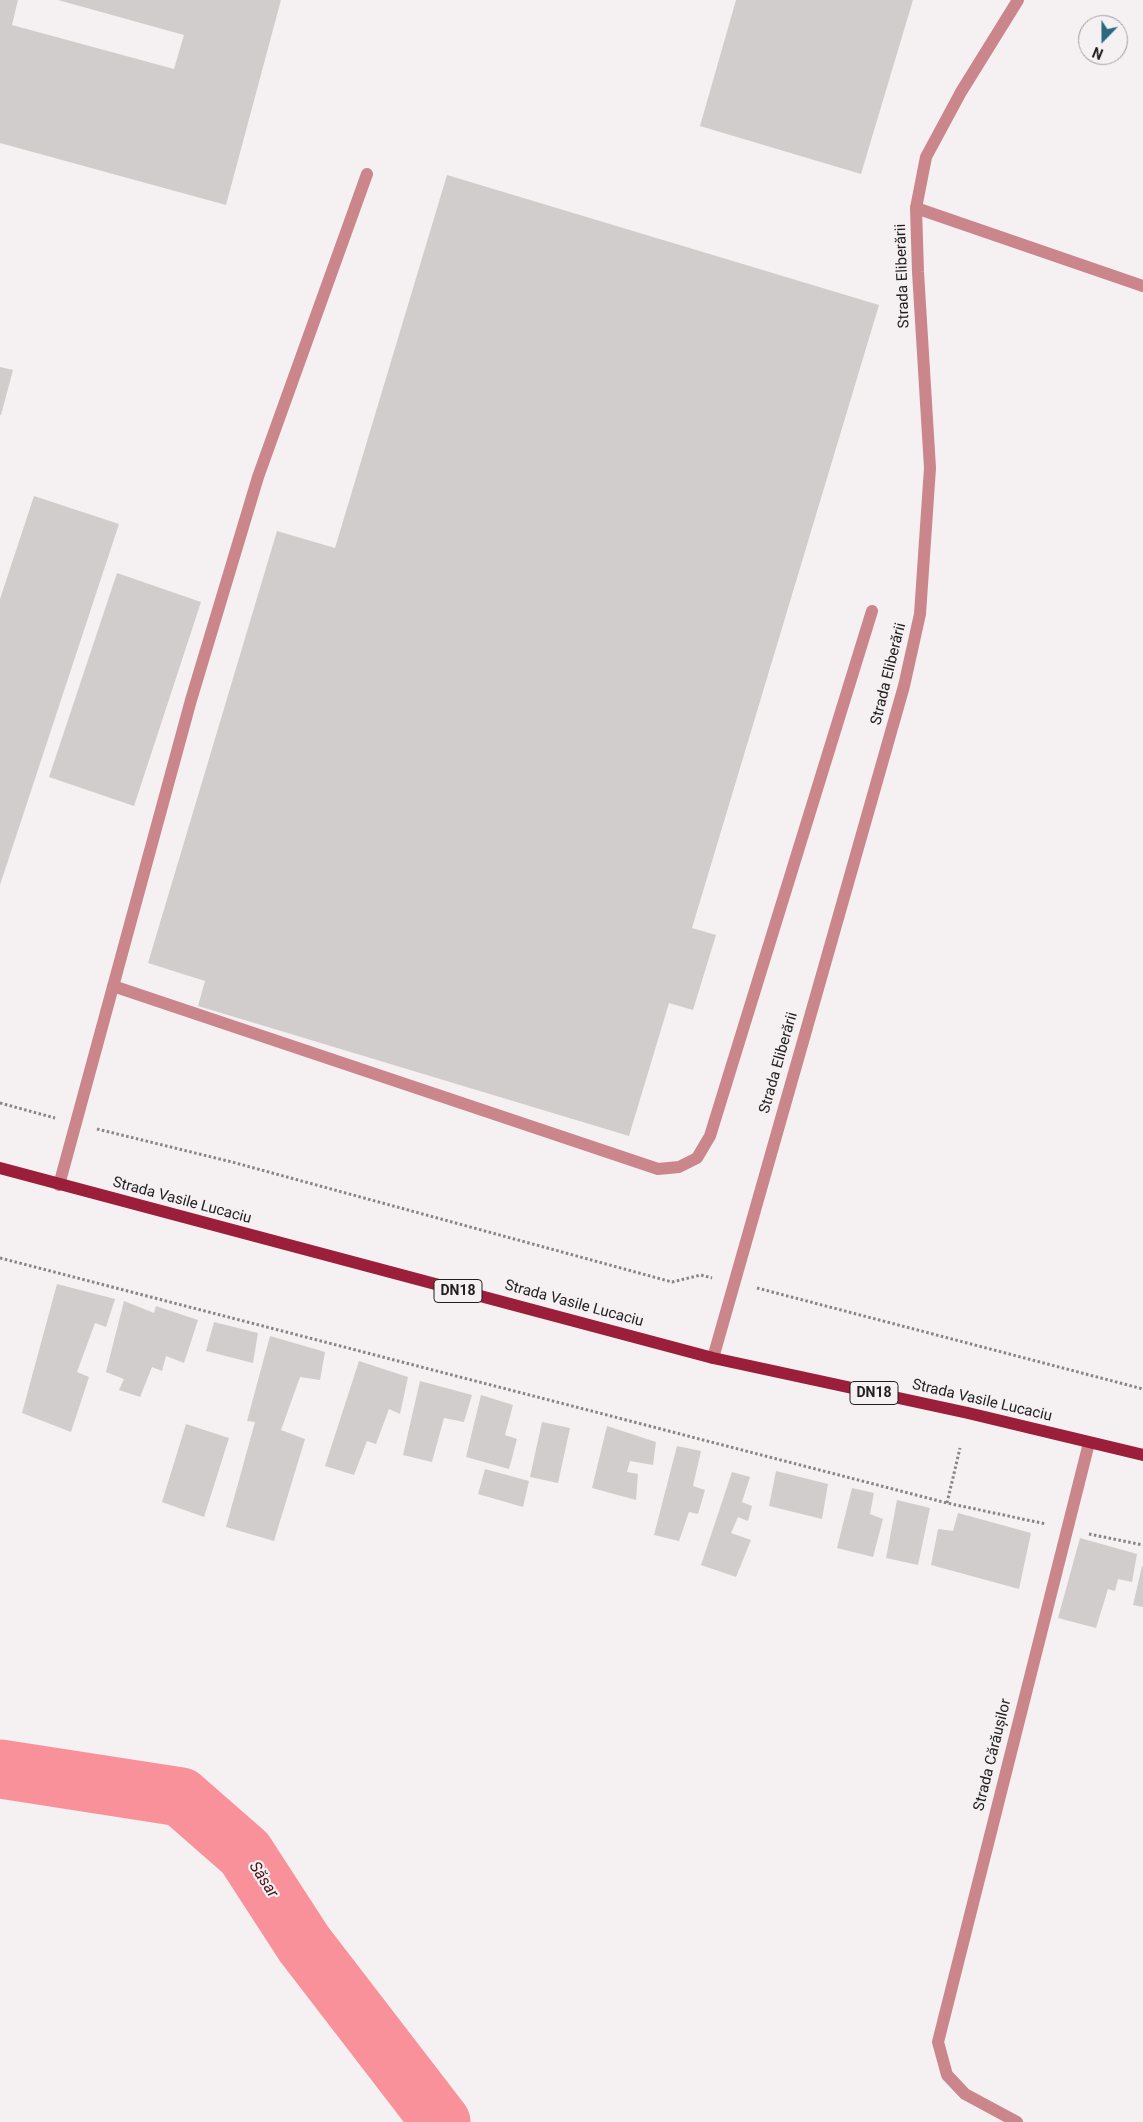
<!DOCTYPE html>
<html>
<head>
<meta charset="utf-8">
<style>
	body { margin:0 }
	#map { position:relative; width:1143px; height:2122px; overflow:hidden; background:#f5f0f1; font-family:Roboto,sans-serif }
	canvas { display:block }
	.north { position:absolute; left:1078px; top:15px; width:50px; height:50px; box-sizing:border-box; background:#f5f0f1; border:1px solid #a09c9d; border-radius:50%; rotate:202deg; font-size:14px; font-weight:700; line-height:20px; text-align:center; color:#201e1f }
	.north::after { content:''; display:block; margin:auto; width:18px; height:22px; background:#2a697f; clip-path:polygon(50% 0,100% 100%,50% 72%,0 100%) }
</style>
</head>
<body>
<div id="map">
<canvas width="1143" height="2122"></canvas>
<div class="north">N</div>
</div>
<script>
const context = document.querySelector('canvas').getContext('2d');
context.lineJoin = 'round';
const shape = rows => new Path2D(rows.map(r => 'M' + r).join(''));
function strokePath(path, color, width, dash) { context.strokeStyle = color; context.lineWidth = width; context.lineCap = dash ? 'butt' : 'round'; context.setLineDash(dash || []); context.stroke(path); }
function paint(path, color) { context.fillStyle = color; context.fill(path, 'evenodd'); }
function write(font, color, halo, rows, align = 'center') {
  context.font = font + ' Roboto,sans-serif'; context.lineWidth = 4.5; context.setLineDash([]); context.textBaseline = 'middle'; context.strokeStyle = halo; context.fillStyle = color; for (const [text, x, y, turn = 0] of rows) {
    context.save(); context.translate(x, y); context.rotate((+turn || 0) * Math.PI / 180); context.textAlign = isNaN(turn) ? turn : align; if (halo) context.strokeText(text, 0, 0); context.fillText(text, 0, 0); context.restore();
  }
}
strokePath(shape([
	[0,1769,181,1797,245,1853,304,1944,441,2122]
]), '#f9919b', 59);
paint(shape([
	[0,0,18,0,12,25,174,69,184,35,58,0,281,0,226,205,0,143],
	[736,0,913,0,861,174,700,126],
	[447,175,879,305,692,928,716,935,693,1010,669,1003,629,1136,198,1006,205,981,148,963,277,531,335,548],
	[0,367,13,370,1,415,0,415],
	[34,496,119,524,0,885,0,599],
	[117,573,201,602,134,806,49,777],
	[57,1284,115,1299,106,1327,95,1323,77,1372,89,1377,71,1432,22,1413],
	[124,1301,154,1313,156,1306,198,1320,184,1363,166,1356,162,1371,152,1367,140,1397,119,1390,124,1379,106,1372],
	[214,1322,258,1333,253,1363,206,1351],
	[270,1336,325,1352,320,1380,300,1377,281,1430,305,1439,274,1541,226,1527,255,1422,247,1421],
	[359,1361,408,1377,400,1414,389,1409,376,1444,367,1441,354,1475,325,1466],
	[420,1381,472,1395,464,1422,444,1418,432,1462,403,1455],
	[481,1395,513,1405,505,1435,517,1439,509,1469,466,1457],
	[542,1422,570,1428,558,1483,530,1477],
	[186,1424,229,1438,204,1517,162,1502],
	[607,1426,656,1442,653,1465,630,1461,627,1472,638,1474,636,1500,592,1488],
	[677,1446,701,1451,693,1486,705,1490,698,1514,689,1512,679,1541,654,1535],
	[485,1469,529,1481,523,1507,478,1494],
	[776,1471,828,1484,822,1519,769,1506],
	[732,1472,750,1477,742,1502,752,1506,748,1521,738,1517,731,1533,751,1540,736,1577,701,1565],
	[852,1488,874,1493,870,1514,883,1519,873,1557,837,1548],
	[897,1500,930,1508,918,1565,886,1558],
	[958,1513,1031,1533,1019,1589,931,1565,938,1529,953,1531],
	[1080,1538,1137,1554,1132,1582,1118,1579,1115,1591,1108,1589,1096,1628,1058,1618],
	[1142,1566,1143,1566,1143,1607,1133,1605]
]), '#d2cdcd');
strokePath(shape([
	[0,1103,55,1118],
	[97,1129,232,1162,672,1282,701,1275,712,1278],
	[0,1258,947,1503,1046,1524],
	[757,1288,1143,1389],
	[947,1503,960,1448],
	[1089,1534,1143,1545]
]), '#888586', 3, [2.5, 2.5]);
strokePath(shape([
	[916,208,1143,286],
	[113,986,658,1169,679,1167,697,1158,710,1136,872,611],
	[59,1185,191,700,258,477,367,174]
]), '#cb868c', 12);
strokePath(shape([
	[713,1358,904,686,920,614,930,468,918,272,916,208,926,157,961,92,1018,0],
	[1017,2122,965,2094,947,2075,938,2042,1089,1443]
]), '#cb868c', 12);
strokePath(shape([
	[0,1168,713,1358,968,1413,1143,1455]
]), '#9b1e3a', 12);
for (const [x, y, w] of [
	[458,1291,48],
	[874,1393,48]
]) { const box = new Path2D(); box.roundRect(x - w / 2, y - 11.5, w, 23, 4); context.fillStyle = '#f5f0f1'; context.fill(box); strokePath(box, '#201e1f', 1); }
write('bold 14px', '#201e1f', null, [
	["DN18",458,1291],
	["DN18",874,1393]
]);
write('15px', '#201e1f', '#f5f0f1', [
	["Strada Eliberării",903,276,-92],
	["Strada Eliberării",889,674,-76],
	["Strada Eliberării",779,1063,-74],
	["Strada Vasile Lucaciu",182,1201,15],
	["Strada Vasile Lucaciu",574,1304,15],
	["Strada Vasile Lucaciu",982,1401,13],
	["Strada Cărăușilor",993,1755,-76]
]);
write('italic 16px', '#4f0f1b', '#f5f0f1', [
	["Săsar",263,1880,57]
]);
</script>
</body>
</html>
